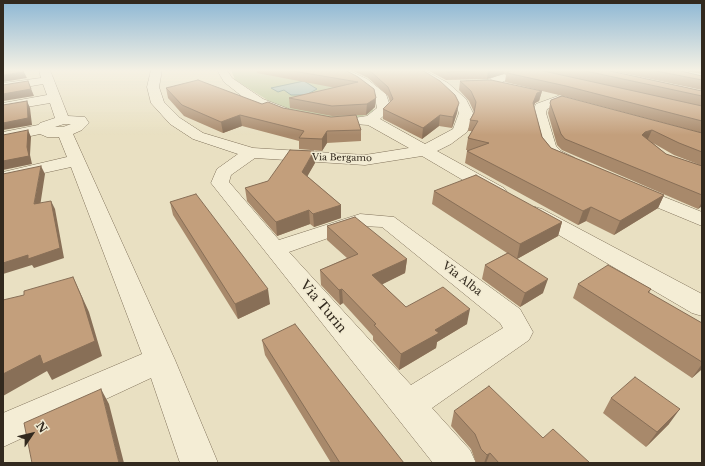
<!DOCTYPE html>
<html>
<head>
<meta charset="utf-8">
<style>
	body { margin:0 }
	#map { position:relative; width:705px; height:466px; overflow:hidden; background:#e9e0c2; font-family:"Libre Baskerville",serif }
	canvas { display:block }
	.frame { position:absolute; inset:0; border:4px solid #32291e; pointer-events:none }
	.north { position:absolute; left:12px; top:414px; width:40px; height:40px; -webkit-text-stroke:3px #f1ead1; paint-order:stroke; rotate:55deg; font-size:11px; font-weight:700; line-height:16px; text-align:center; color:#32291e }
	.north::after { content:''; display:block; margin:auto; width:14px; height:18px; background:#32291e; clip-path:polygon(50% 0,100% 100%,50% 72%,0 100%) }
</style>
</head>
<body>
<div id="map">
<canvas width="705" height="466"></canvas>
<div class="frame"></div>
<div class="north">N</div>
</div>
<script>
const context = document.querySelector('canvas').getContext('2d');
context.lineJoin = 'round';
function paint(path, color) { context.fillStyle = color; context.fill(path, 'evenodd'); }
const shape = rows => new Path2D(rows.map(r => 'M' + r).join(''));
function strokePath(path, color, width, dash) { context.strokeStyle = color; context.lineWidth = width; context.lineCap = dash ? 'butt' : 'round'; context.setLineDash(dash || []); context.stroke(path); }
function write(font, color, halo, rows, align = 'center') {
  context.font = font + ' "Libre Baskerville",serif'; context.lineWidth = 3; context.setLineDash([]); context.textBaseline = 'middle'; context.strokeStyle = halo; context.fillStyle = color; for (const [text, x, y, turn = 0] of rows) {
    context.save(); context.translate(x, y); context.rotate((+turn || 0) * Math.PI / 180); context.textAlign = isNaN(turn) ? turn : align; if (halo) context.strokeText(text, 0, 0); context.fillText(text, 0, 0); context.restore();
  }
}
paint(shape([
	[231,70,330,70,374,102,373,111,367,115,344,120,321,118,277,106,235,80]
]), '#bcc598');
const water = shape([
	[304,81,317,89,306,95,291,95,284,90,278,92,271,88,304,81]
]);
paint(water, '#a4bcb7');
strokePath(water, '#6c8984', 1);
const minor = shape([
	[39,70,50,70,68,116,85,117,89,123,82,130,73,134,175,360,218,463,180,463,151,378,3,447,3,413,142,354,71,167,3,182,3,172,67,157,59,137,47,137,40,134,3,142,3,132,38,125,40,123,55,118,50,103,3,111,3,103,47,95,43,84,3,91,3,83,41,78,39,70],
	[64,124,71,124,63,127,55,127,64,124],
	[151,70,162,70,159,87,164,102,180,118,203,133,253,148,365,155,409,148,368,125,354,124,352,121,354,118,367,116,377,108,375,98,359,85,334,70,348,70,367,79,386,94,391,109,380,119,425,144,453,129,459,113,455,104,440,89,411,70,424,70,448,83,466,99,473,113,471,123,467,132,451,144,437,151,504,188,507,192,504,196,497,198,490,196,422,156,365,165,255,158,231,175,229,182,279,240,360,214,394,217,520,309,533,332,529,340,432,408,470,450,476,463,433,463,211,183,217,169,238,154,193,139,170,124,151,103,147,87,151,70],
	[362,226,382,227,500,323,503,328,411,385,289,252,362,226],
	[217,70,227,70,232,78,263,99,289,109,291,112,289,115,284,116,253,105,224,82,217,70],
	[511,70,526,70,524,72,489,88,466,89,460,85,466,81,487,80,511,70],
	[558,96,565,100,563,103,547,109,546,113,556,146,561,151,575,158,578,162,575,166,569,167,549,159,540,148,532,113,536,104,558,96],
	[634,185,702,212,702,226,627,195,624,191,627,187,634,185],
	[535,207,542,209,702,294,702,316,692,313,528,217,525,213,528,209,535,207]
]);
strokePath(minor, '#81725b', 1);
paint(minor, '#f4edd5');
paint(shape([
	[256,70,345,70,358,77,375,107,366,115,332,116,290,108,289,98,336,88,257,73],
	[351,70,422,70,457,113,452,128,439,126,422,139,383,119,383,109,390,102,388,96,368,78],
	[427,70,606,70,702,91,702,133,563,96,505,82,506,75,504,74,487,79,446,80],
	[608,70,677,70,702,76,702,90],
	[678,70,702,70,702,74],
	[460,81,542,91,539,101,535,103,534,106,542,137,551,148,664,195,658,208,614,235,586,221,578,225,465,163,467,151,468,150,466,150,468,138,472,131,468,131,470,120,474,112,469,101,459,90],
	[166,88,262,104,283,108,361,130,361,141,327,143,322,151,299,149,299,141,242,126,223,133,184,116,168,98],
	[551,100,702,133,702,206,698,209,562,150,557,145,548,113],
	[653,143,674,155,700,165,666,154],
	[315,163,307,176,341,205,341,218,314,227,310,224,277,236,247,201,245,188,268,181],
	[434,191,562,222,558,236,517,259,543,293,520,307,482,279,485,265,507,253,432,204],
	[170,202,270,304,238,319,173,215],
	[327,226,407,259,405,273,382,284,406,307,467,324,437,342,436,348,399,370,373,340,373,336,343,303,340,305,321,285,320,270,347,258,327,240],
	[578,284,651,289,649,293,702,323,702,369,692,378,573,298],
	[262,340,404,463,331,463,265,355],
	[611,398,669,424,646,447,603,413],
	[454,411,543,438,590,463,476,463,471,449,451,426]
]), '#a8896b');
paint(shape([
	[488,70,504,70,504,74,487,79],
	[24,72,27,78,3,82,3,75],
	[28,81,34,96,3,101,3,94],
	[542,91,539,101,535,103,531,113,533,103,537,93],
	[376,98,375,107,366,115,367,104],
	[27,101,30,108,32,125,3,130,3,123],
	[459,103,457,113,452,128,453,117],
	[240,115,242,126,223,133,221,122],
	[440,115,439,126,422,139,423,128],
	[28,130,31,137,30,155,32,164,3,170,3,161],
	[652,130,647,141,642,135,645,132],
	[327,131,327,143,322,151,322,139],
	[314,151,315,163,303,184,302,172],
	[41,166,45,174,39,213,34,204],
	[664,195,658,208,614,235,620,221],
	[51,201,55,209,64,258,34,268,32,265,3,274,3,263],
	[702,202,702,206,698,209],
	[341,205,341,218,314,227,313,214],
	[591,207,586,221,578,225,583,211],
	[309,210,310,224,277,236,276,222],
	[562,222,558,236,517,259,520,244],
	[407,259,405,273,371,290,372,275],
	[73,277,89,312,102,356,52,380,47,371,3,396,3,374],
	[548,279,543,293,520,307,525,293],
	[268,289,270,304,238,319,235,304],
	[342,289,343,303,340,305,339,290],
	[470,309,467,324,437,342,436,348,399,370,401,354,435,330],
	[702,364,702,369,692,378],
	[101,389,109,404,124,463,119,463],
	[680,409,669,424,646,447,657,432],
	[490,453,486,463,484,463,487,455]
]), '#886f57');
const building = shape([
	[3,70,23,70,24,72,3,75,3,70],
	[287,70,345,70,358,77,374,89,376,98,367,104,332,106,289,98,358,82,287,70],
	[369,70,422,70,440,81,455,95,459,103,453,117,440,115,423,128,383,109,393,99,388,87,369,70],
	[444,70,486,70,447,72,444,70],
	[511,70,539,70,702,106,702,121,566,86,507,73,511,70],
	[581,70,606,70,702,91,702,96,581,70],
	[651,70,677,70,702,76,702,80,651,70],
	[198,80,262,104,268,102,283,108,331,117,356,115,361,130,327,131,322,139,299,138,304,131,240,115,221,122,182,105,166,88,198,80],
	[491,80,542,91,537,93,533,103,542,137,551,148,664,195,620,221,591,207,583,211,467,151,489,143,468,138,478,121,470,120,474,113,476,102,471,91,460,81,491,80],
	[28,81,31,89,3,94,3,85,28,81],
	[562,96,702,133,702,152,679,143,652,130,645,132,642,135,666,154,702,166,702,195,565,139,561,134,550,103,551,100,562,96],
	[27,101,28,118,3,123,3,105,27,101],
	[28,130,27,147,29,156,3,161,3,135,28,130],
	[290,150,314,151,302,172,341,205,313,214,309,210,276,222,245,188,268,181,290,150],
	[41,166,34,204,51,201,60,248,28,259,28,255,3,263,3,174,41,166],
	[476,175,562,222,520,244,434,191,476,175],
	[196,194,268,289,235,304,170,202,196,194],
	[355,217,407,259,372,275,406,307,443,287,470,309,435,330,439,333,401,354,374,325,376,324,342,289,339,290,320,270,358,254,327,226,355,217],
	[508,253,548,279,525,293,485,265,508,253],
	[608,265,651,289,648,292,702,323,702,362,578,284,608,265],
	[73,277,82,298,95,341,43,364,40,355,3,374,3,300,24,295,24,291,73,277],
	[295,324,404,463,340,463,262,340,295,324],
	[635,377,680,409,657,432,611,398,635,377],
	[489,386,543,438,553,429,590,463,499,463,490,453,487,455,481,449,475,434,454,411,489,386],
	[101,389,119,463,32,463,24,423,101,389]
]);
paint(building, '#c39f7c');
strokePath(building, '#886f57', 1);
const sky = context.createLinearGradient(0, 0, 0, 135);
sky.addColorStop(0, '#8db7d4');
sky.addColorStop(0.52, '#f5f1e4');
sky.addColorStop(1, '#f5f1e400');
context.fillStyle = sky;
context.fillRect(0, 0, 705, 135);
write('9px', '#32291e', '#f1ead1', [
	["Via Bergamo",342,158,1]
]);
write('11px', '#32291e', '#f1ead1', [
	["Via Alba",462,279,38]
]);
write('13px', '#32291e', '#f1ead1', [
	["Via Turin",323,307,50]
]);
</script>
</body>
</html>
